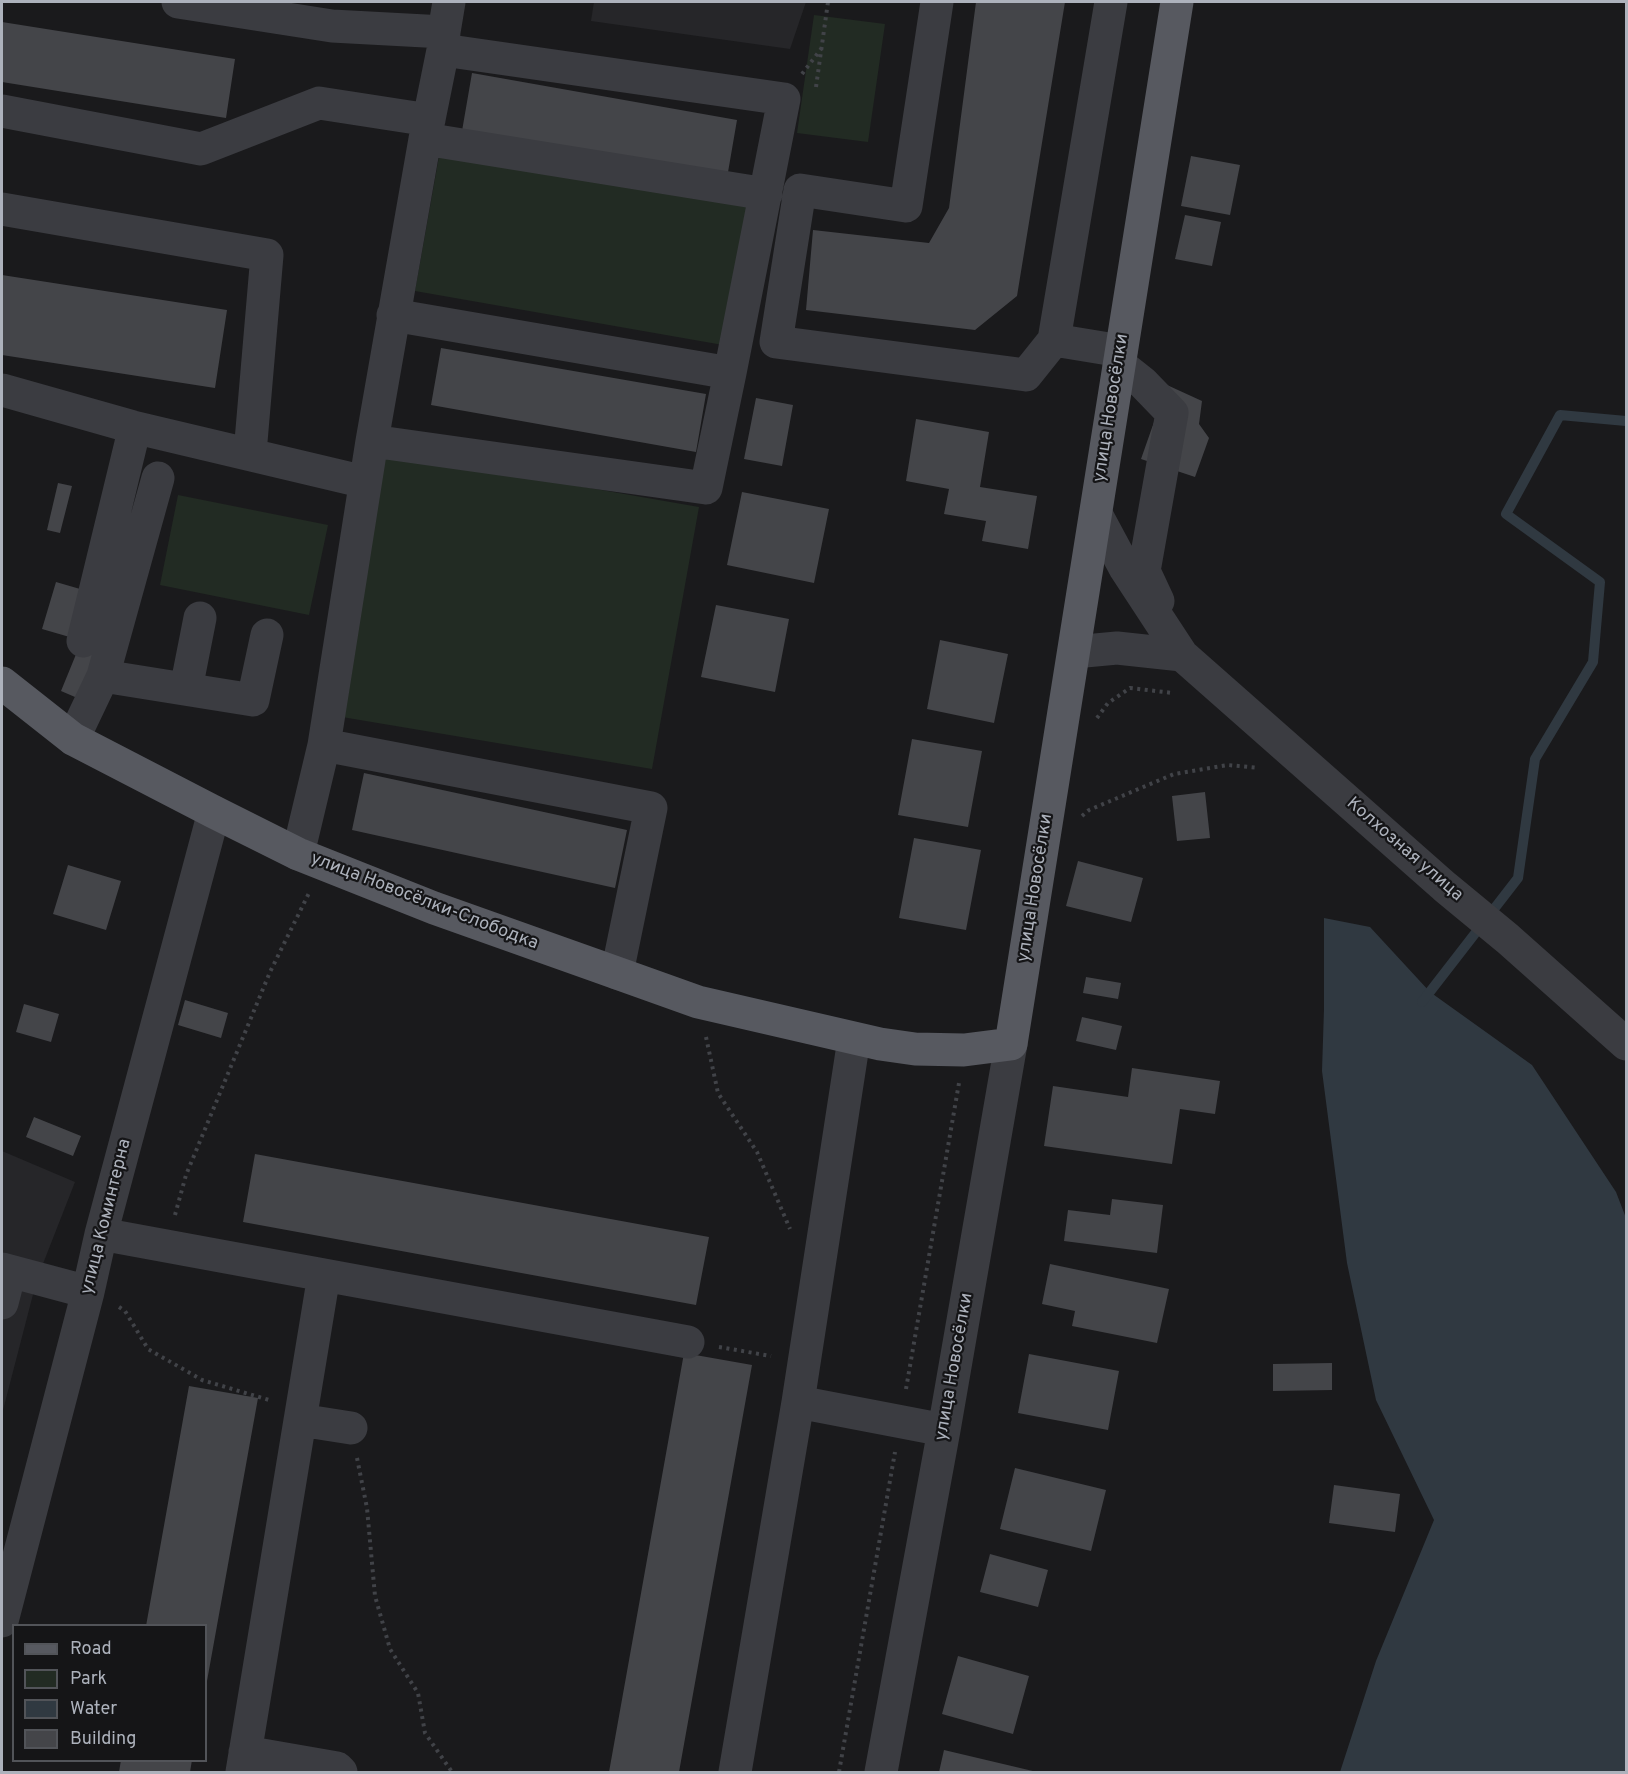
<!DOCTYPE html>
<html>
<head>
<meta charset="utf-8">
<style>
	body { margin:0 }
	#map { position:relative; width:1628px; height:1774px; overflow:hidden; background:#1a1a1c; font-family:Overpass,sans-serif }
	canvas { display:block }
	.frame { position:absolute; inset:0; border:3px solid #adb2bc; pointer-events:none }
	.legend { position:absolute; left:12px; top:1624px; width:195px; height:138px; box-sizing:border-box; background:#151517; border:2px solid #525459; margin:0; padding:8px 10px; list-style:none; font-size:18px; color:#adb2bc }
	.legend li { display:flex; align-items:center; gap:12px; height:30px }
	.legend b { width:30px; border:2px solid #525459 }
</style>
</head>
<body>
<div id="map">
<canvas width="1628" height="1774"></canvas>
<div class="frame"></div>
<ul class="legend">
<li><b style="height:8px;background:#575960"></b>Road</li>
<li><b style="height:16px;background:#222b23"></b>Park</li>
<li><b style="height:16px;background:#303941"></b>Water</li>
<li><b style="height:16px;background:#444549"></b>Building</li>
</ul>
</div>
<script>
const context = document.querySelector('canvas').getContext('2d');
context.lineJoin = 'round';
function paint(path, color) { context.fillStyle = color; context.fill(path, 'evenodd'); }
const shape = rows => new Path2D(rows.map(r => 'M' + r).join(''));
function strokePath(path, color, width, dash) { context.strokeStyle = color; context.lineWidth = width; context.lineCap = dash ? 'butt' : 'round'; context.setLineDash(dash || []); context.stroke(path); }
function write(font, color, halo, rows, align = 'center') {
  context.font = font + ' Overpass,sans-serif'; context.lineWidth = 4.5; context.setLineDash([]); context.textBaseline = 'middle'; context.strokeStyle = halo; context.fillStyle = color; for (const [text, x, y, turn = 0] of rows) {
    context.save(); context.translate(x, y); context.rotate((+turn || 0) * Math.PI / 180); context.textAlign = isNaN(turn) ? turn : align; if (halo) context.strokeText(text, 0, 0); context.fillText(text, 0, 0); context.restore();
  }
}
paint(shape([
	[594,2,806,2,790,49,591,21],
	[2,1151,75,1182,37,1279,2,1414]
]), '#262629');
paint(shape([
	[814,15,885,24,868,142,797,133],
	[440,151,748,206,723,345,415,291],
	[383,452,699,507,652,769,336,716],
	[178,495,328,525,309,615,160,585]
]), '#222b23');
paint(shape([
	[1324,918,1370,927,1430,992,1532,1065,1616,1192,1626,1218,1626,1772,1340,1772,1376,1661,1434,1520,1376,1400,1347,1263,1322,1071,1324,1009]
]), '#303941');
strokePath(shape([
	[1422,1002,1518,878,1535,759,1593,662,1600,582,1506,514,1560,415,1626,421]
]), '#303941', 10);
paint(shape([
	[976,2,1065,2,1017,296,975,330,806,310,813,230,929,243,949,208],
	[2,22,235,59,226,118,2,82],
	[472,73,737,120,727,178,462,131],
	[1191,156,1240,165,1230,215,1181,206],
	[1185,215,1221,222,1212,266,1175,259],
	[2,275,227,310,215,388,2,355],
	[441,348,706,394,696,452,431,405],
	[1167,385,1202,401,1199,424,1209,438,1195,477,1141,459],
	[756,398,793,405,782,466,744,459],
	[916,419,989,432,980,487,1037,496,1028,549,982,541,986,521,944,514,949,489,906,481],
	[58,483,72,486,60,533,47,530],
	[742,492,829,509,814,583,727,565],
	[56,582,87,591,73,638,42,629],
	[716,605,789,619,775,692,701,677],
	[940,640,1008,654,994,723,927,709],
	[79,647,100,655,82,700,61,691],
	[912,739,982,751,968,827,898,815],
	[364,773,627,830,615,888,352,830],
	[1205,792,1210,838,1177,841,1172,796],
	[914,838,981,850,966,930,899,918],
	[1078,861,1143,878,1131,922,1066,906],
	[68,865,121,881,106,930,53,914],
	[1086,977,1121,983,1118,999,1083,993],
	[185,1000,228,1013,221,1038,178,1025],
	[24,1004,59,1014,51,1042,16,1032],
	[1082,1017,1122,1026,1116,1050,1076,1041],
	[1132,1068,1220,1081,1215,1114,1180,1109,1172,1164,1044,1146,1053,1086,1128,1097],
	[34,1117,81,1136,73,1156,26,1137],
	[255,1154,709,1237,696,1305,243,1222],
	[1112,1199,1163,1205,1157,1253,1064,1241,1068,1210,1110,1215],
	[1050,1264,1169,1289,1157,1343,1072,1326,1075,1311,1042,1304],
	[684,1353,752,1365,679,1772,609,1772],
	[1029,1354,1119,1371,1108,1430,1018,1413],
	[1332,1363,1332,1390,1273,1391,1273,1364],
	[189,1386,258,1398,207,1681,206,1626,146,1626],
	[1015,1468,1106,1490,1091,1551,1000,1529],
	[1334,1485,1400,1494,1395,1532,1329,1523],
	[990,1554,1048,1570,1038,1607,980,1592],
	[958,1656,1029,1676,1013,1734,942,1714],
	[944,1750,1037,1772,939,1772],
	[121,1760,192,1760,190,1772,119,1772]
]), '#444549');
strokePath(shape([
	[802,74,821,49],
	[816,87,828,2],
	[1097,718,1108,703,1130,688,1173,693],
	[1082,816,1089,810,1174,774,1228,765,1259,768],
	[706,1037,718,1093,757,1152,790,1229],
	[175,1215,186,1175,270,972,309,893],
	[119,1307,125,1311,148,1349,202,1380,269,1400],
	[719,1347,771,1356],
	[906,1389,959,1083],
	[357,1458,367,1508,375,1596,390,1649,418,1693,425,1733,452,1772],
	[839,1772,895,1452]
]), '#414348', 4, [3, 4.5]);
strokePath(shape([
	[178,2,332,26,444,32],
	[937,2,906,206,800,190,776,342,1026,375,1054,340,1111,2],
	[2,111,201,149,319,103,429,120],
	[425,139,766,194],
	[2,209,267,255,250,453],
	[393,315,730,373],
	[1054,340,1121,351],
	[1119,364,1143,383,1172,413,1144,571,1158,601],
	[2,390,133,427,365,482],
	[372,441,706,488,730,373,784,99,443,50],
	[1096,514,1125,568,1182,655,1445,887,1508,939,1626,1044],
	[83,641,133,435,133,427],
	[1074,652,1117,648,1182,655],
	[103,676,253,700,267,635],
	[186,689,200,618],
	[73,739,103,676,158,478],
	[324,745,651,808,617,973],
	[298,854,324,745,372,441,425,139,443,50,444,32,449,2],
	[101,1234,688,1342],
	[2,1269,88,1292],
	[2,1303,10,1272],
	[798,1402,944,1430],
	[300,1420,351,1428],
	[2,1621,88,1292,101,1234,214,812],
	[245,1752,337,1768,341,1772],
	[242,1772,324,1275],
	[735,1772,798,1402,854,1039],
	[881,1772,944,1430,1011,1044]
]), '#3b3c41', 33);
strokePath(shape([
	[2,683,73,739,214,812,298,854,434,908,600,967,698,1002,880,1044,915,1049,964,1050,1011,1044,1177,2]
]), '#575960', 33);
write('18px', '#adb2bc', '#151517', [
	["улица Новосёлки",1112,408,-81],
	["Колхозная улица",1404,850,41],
	["улица Новосёлки",1036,888,-81],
	["улица Новосёлки-Слободка",424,902,21],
	["улица Коминтерна",107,1217,-76],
	["улица Новосёлки",955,1367,-80]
]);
</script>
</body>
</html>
